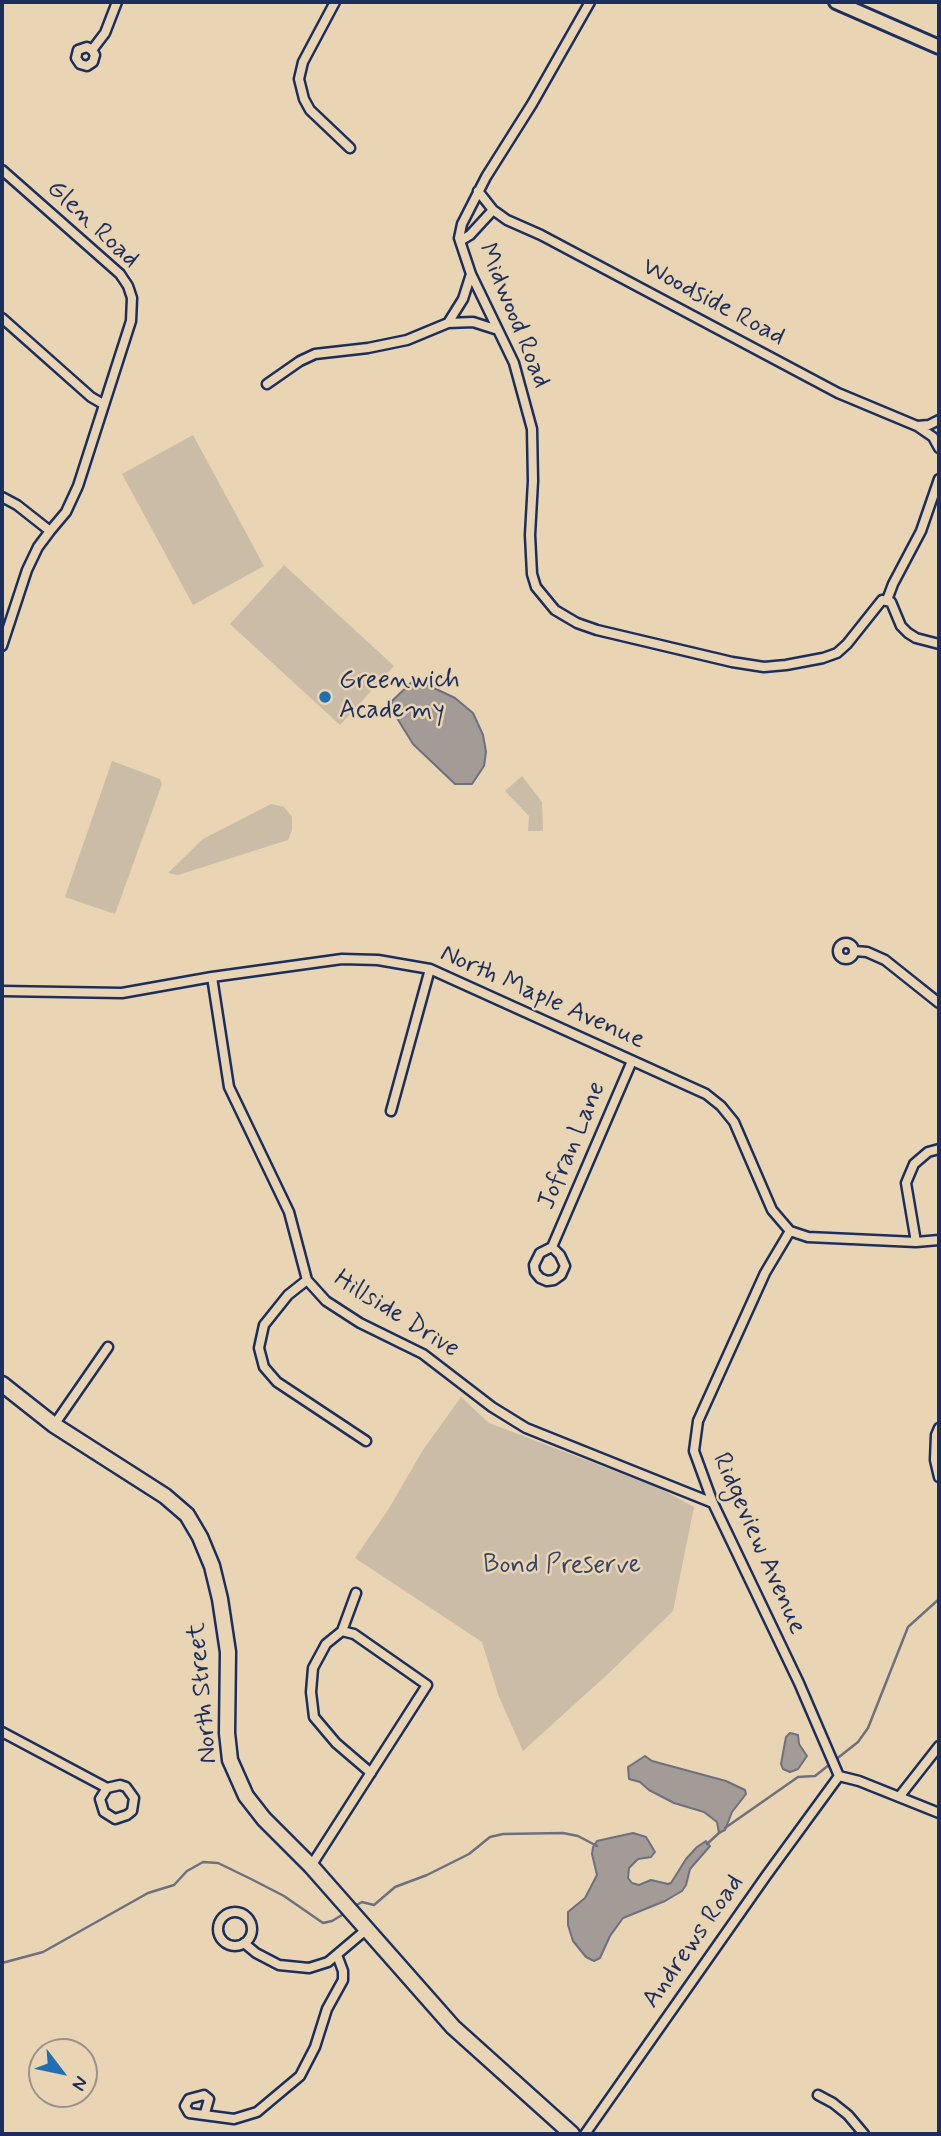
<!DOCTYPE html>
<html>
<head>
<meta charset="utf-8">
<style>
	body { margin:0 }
	#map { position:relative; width:941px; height:2136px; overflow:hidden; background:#e9d4b3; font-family:Mynerve,sans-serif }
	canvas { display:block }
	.frame { position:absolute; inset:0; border:4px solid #1b2f5e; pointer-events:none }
	.north { position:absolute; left:28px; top:2038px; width:70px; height:70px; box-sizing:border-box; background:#e9d4b3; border:2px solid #979291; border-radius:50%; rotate:122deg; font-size:19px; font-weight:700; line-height:28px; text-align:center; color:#1b2f5e }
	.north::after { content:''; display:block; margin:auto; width:24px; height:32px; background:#1f6fb2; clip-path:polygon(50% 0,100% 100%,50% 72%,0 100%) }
</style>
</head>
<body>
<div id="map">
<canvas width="941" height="2136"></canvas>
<div class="frame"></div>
<div class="north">N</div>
</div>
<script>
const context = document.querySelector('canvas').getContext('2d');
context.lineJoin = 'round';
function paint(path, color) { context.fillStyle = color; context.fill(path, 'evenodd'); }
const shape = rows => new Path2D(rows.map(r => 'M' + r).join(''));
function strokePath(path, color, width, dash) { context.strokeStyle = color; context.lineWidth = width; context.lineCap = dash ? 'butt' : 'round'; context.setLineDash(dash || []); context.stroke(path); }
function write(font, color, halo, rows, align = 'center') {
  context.font = font + ' Mynerve,sans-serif'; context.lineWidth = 5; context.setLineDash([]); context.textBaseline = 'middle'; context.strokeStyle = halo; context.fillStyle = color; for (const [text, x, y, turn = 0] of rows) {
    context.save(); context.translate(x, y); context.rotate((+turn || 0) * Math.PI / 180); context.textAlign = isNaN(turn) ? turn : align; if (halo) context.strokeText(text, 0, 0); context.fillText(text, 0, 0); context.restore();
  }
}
paint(shape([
	[193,435,264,566,193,605,122,474],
	[284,565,394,666,340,725,230,624],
	[112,761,160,779,162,784,115,914,65,897],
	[522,776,542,802,543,831,528,831,529,816,505,791],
	[271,804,284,807,292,817,292,830,288,840,178,875,168,873,203,839],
	[461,1397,489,1423,659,1488,694,1507,673,1611,610,1672,523,1751,499,1697,482,1642,355,1558,388,1510,423,1450]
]), '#cbbca7');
const water = shape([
	[415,679,455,698,473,713,483,735,486,752,484,766,472,784,455,784,413,744,392,710,392,701,415,679],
	[790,1733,798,1735,799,1744,807,1756,798,1769,790,1772,783,1769,781,1764,786,1737,790,1733],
	[645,1756,652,1761,726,1781,745,1790,746,1794,732,1812,725,1830,719,1833,717,1822,704,1812,674,1803,649,1790,640,1782,629,1779,628,1767,645,1756],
	[633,1833,646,1837,655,1852,651,1857,638,1859,629,1868,628,1878,632,1883,639,1885,651,1880,668,1884,671,1883,686,1859,697,1847,706,1841,710,1846,690,1869,686,1885,682,1891,665,1901,623,1918,610,1936,600,1958,594,1961,586,1957,573,1941,568,1925,568,1912,585,1898,597,1875,592,1854,593,1847,597,1841,633,1833]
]);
paint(water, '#a29b96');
strokePath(water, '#6c7080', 2);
strokePath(shape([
	[725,1828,798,1777,815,1776,858,1742,868,1728,908,1627,939,1599],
	[707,1844,720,1832],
	[355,1906,362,1902,374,1905,395,1887,427,1875,469,1854,490,1837,503,1834,563,1833,578,1836,597,1846],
	[2,1963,43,1952,148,1893,174,1885,187,1871,203,1862,218,1863,251,1879,284,1896,323,1923,332,1921,347,1912]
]), '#6c7080', 2.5);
const minor = shape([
	[335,2,303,62,299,79,304,99,310,110,350,148],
	[590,2,532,104,486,177,462,224,459,238,471,274,514,363,532,429,533,481,530,535,532,574,536,587,555,610,577,623,597,630,732,662,764,667,786,665,823,658,837,653,847,644,882,600,891,602,901,626,908,633,916,638,939,644],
	[92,50,87,47,78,50,76,58,80,64,87,66,93,62,95,55,92,50,105,33,117,2],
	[2,170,120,274,128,286,132,298,131,321,78,486,66,512,50,531],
	[478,191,493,210,507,220,541,235,838,393,917,426,929,425,939,420],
	[460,241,470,235,493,210],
	[2,318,91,397,103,404],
	[448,323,463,299,471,274],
	[267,384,300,361,315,354,368,348,407,340,448,323,473,322,498,330],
	[917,426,933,437,939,448],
	[2,497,17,505,50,531,38,547,27,570,2,646],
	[887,600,893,584,921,531,939,479],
	'838 951a8 8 0 1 1 16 0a8 8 0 1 1-16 0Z',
	[855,951,867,952,885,960,939,1003],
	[212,977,229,1087,289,1212,307,1280,326,1301,360,1323,423,1354,492,1407,526,1428,713,1503],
	[2,991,122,993,212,977,342,959,378,960,430,969,706,1094,721,1106,734,1122,772,1210,790,1231,808,1237,916,1242,939,1240],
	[391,1111,430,969],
	[790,1231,765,1273,698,1421,694,1451,713,1503,799,1683,839,1776,859,1781,939,1813],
	[916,1242,906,1183,914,1164,928,1152,939,1149],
	[552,1247,560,1255,565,1266,561,1275,554,1280,547,1281,540,1278,535,1272,534,1265,540,1253,552,1247,632,1061],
	[307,1280,288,1295,264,1325,259,1348,264,1367,277,1382,366,1441],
	[54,1425,108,1347],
	[939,1428,936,1435,935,1460,939,1477],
	[356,1593,342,1631,326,1644,313,1668,311,1692,314,1717,336,1743,371,1773],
	[2,1732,107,1788,120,1785,126,1787,134,1798,132,1811,127,1815,115,1819,104,1812,100,1799,107,1788],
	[899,1797,939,1746],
	[311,1866,427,1685,354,1634,342,1631],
	'218 1929a17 17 0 1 1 34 0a17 17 0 1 1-34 0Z',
	[244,1943,256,1953,279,1965,309,1968,328,1962,367,1929],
	[818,2095,833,2103,848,2115,864,2134],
	[205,2113,209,2099,204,2095,189,2099,185,2106,189,2113,234,2119,257,2112,300,2076,315,2047,327,2009,343,1980,343,1971,337,1955],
	[585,2134,766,1876,839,1776]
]);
const secondary = shape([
	[836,2,939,47]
]);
const primary = shape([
	[2,1384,54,1425,165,1496,187,1515,200,1537,212,1566,220,1599,228,1652,227,1733,230,1760,246,1796,264,1819,311,1866,453,2027,572,2134]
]);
strokePath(minor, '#1b2f5e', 13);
strokePath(secondary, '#1b2f5e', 18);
strokePath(primary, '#1b2f5e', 19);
strokePath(minor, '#e9d4b3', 8);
strokePath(secondary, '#e9d4b3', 12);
strokePath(primary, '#e9d4b3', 14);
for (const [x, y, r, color] of [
	[325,697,7,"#1f6fb2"]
]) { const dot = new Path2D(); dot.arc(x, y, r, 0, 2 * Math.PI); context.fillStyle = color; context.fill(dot); strokePath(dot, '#e9d4b3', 2.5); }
write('26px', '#1b2f5e', '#e9d4b3', [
	["Glen Road",92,225,43],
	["Woodside Road",713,303,28],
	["Midwood Road",513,316,68],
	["North Maple Avenue",542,998,24],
	["Jofran Lane",573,1146,-67],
	["Hillside Drive",396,1315,32],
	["Ridgeview Avenue",758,1544,66],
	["North Street",204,1693,-95],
	["Andrews Road",694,1942,-55]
]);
write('26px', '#1b2f5e', '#e9d4b3', [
	["Greenwich",339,682],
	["Academy",339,712]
], 'left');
write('26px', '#354469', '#e9d4b3', [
	["Bond Preserve",562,1567]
]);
</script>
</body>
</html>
